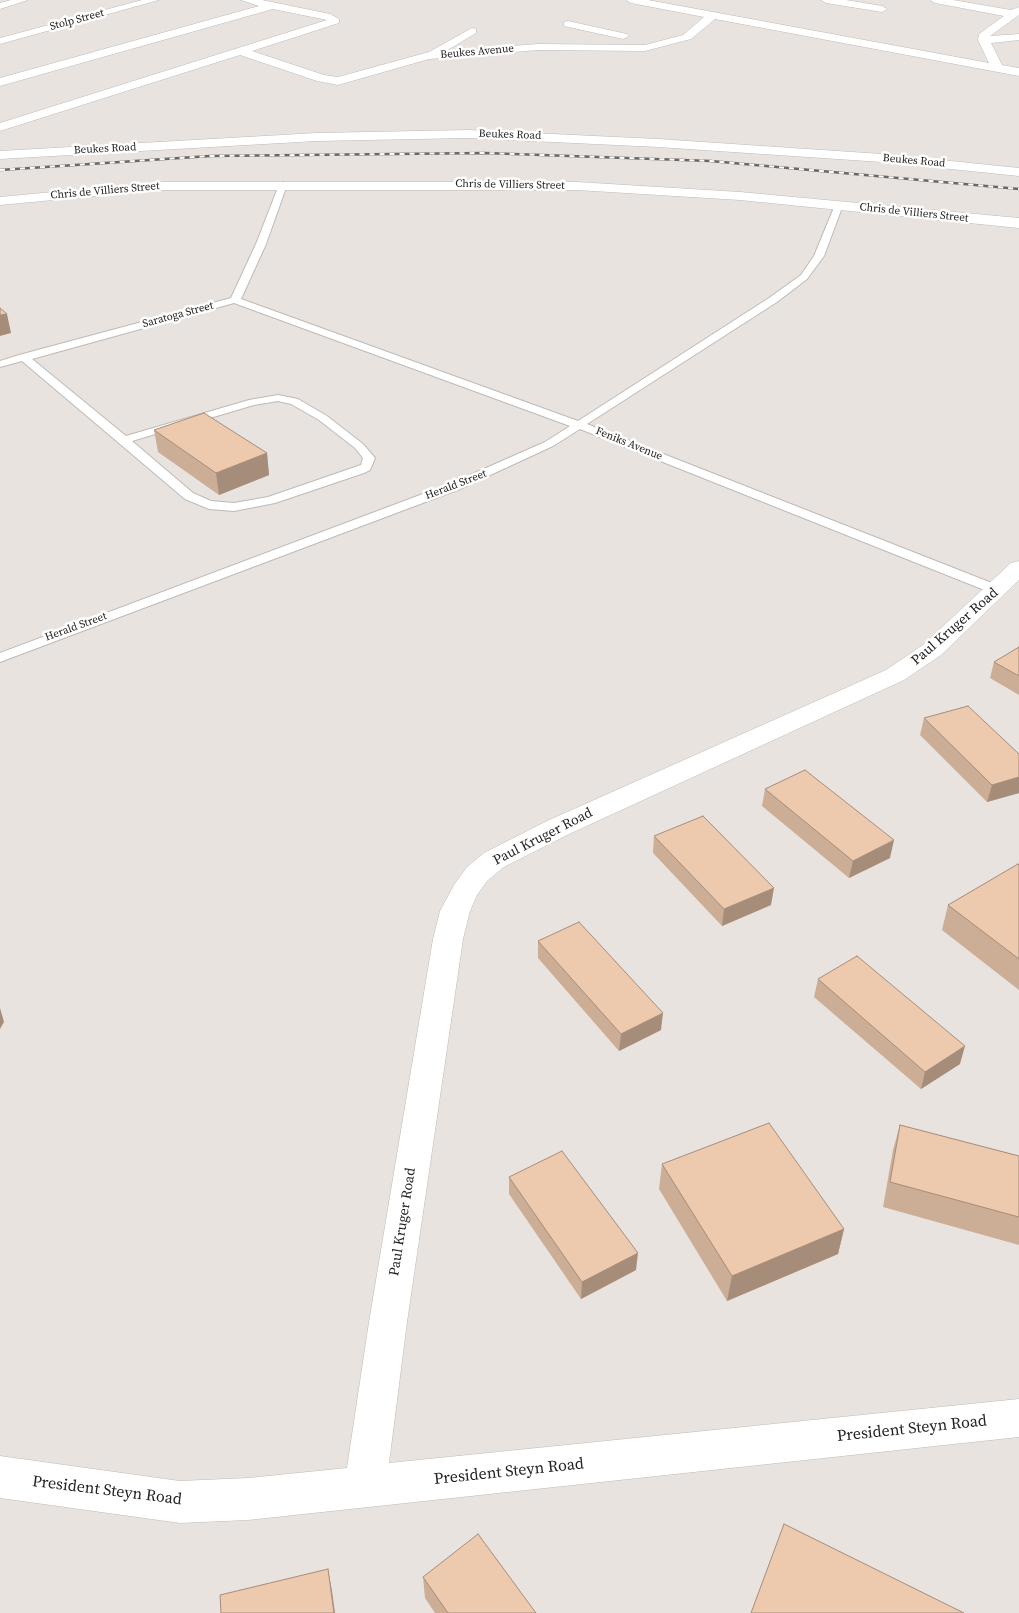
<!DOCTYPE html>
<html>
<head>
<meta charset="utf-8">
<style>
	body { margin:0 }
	canvas { display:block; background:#e9e3e0 }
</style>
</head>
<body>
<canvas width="1019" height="1613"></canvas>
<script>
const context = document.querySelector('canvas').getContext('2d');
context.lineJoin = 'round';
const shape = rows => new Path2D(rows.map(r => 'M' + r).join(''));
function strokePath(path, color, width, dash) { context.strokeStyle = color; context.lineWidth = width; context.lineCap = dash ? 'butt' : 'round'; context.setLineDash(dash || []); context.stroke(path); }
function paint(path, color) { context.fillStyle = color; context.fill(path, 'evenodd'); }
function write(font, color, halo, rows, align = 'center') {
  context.font = font + ' "Source Serif 4",serif'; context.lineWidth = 5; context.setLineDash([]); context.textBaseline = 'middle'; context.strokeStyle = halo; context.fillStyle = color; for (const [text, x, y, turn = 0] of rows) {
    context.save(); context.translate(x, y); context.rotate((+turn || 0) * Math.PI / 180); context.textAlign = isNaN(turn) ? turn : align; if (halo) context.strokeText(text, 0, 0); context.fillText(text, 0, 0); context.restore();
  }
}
const lane = shape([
	[283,182,287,185,266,244,241,299,578,421,769,298,801,275,814,256,835,205,842,203,843,205,824,256,807,279,777,302,587,424,1002,587,1004,590,1002,593,992,593,580,429,553,446,460,489,0,662,0,653,452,483,545,442,570,426,234,303,32,359,126,436,249,400,278,395,298,399,327,416,363,444,375,458,370,470,364,473,275,503,234,511,209,509,185,499,22,361,0,367,0,361,19,355,231,298,256,244,279,185,283,182],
	[278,401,291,404,319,420,355,448,363,458,361,465,268,497,234,503,211,501,193,493,132,441,254,405,278,401]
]);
const street = shape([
	[11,0,28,0,0,9,0,3,11,0],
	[142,0,159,0,0,44,0,38,142,0],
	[241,0,262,0,330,14,339,19,339,23,252,51,324,75,338,77,429,52,472,28,476,29,476,33,446,51,538,44,645,45,683,35,704,17,631,3,626,0,648,0,989,63,978,40,979,34,1004,16,935,3,930,0,953,0,1011,10,1019,7,1019,15,990,36,1019,34,1019,40,991,43,1002,65,1019,68,1019,76,715,19,691,39,645,51,538,50,429,59,338,85,317,81,240,55,0,131,0,123,327,20,273,9,0,86,0,78,259,6,241,0],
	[821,0,846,0,882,6,887,9,882,12,826,3,821,0],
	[568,21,627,34,629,36,623,39,564,26,564,22,568,21],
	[468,130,658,139,882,154,1019,168,1019,176,882,162,658,147,468,138,317,141,0,159,0,151,317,133,468,130],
	[160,182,577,182,740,192,1019,218,1019,228,740,200,577,190,160,190,0,205,0,197,160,182],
	[1019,561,1019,580,941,655,904,680,567,835,504,867,487,881,477,895,470,911,463,939,407,1322,389,1463,1019,1399,1019,1437,248,1520,180,1523,0,1498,0,1456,180,1481,248,1478,347,1468,369,1322,433,939,440,911,454,885,467,867,484,853,547,821,886,670,923,645,1011,563,1019,561]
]);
strokePath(lane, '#bfbab6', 2);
strokePath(street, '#bfbab6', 1);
paint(lane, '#fff');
paint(street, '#fff');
const rail = shape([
	[0,170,210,156,485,153,711,161,1019,189]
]);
strokePath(rail, '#6a6765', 2.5);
strokePath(rail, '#fff', 2, [5]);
paint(shape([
	[154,430,267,453,269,475,219,495,158,452],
	[1019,647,1019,695,990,678,994,662],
	[924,718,1019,754,1019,793,987,802,920,735],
	[765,789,890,858,849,878,762,806],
	[654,836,771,905,722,926,653,853],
	[1019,865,1019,990,942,930,948,905],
	[538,941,661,1030,619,1051,538,958],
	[818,979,960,1064,921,1089,814,997],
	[900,1125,1019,1156,1019,1245,883,1207,893,1150],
	[662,1164,844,1229,838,1254,727,1301,659,1189],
	[509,1177,636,1270,581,1299,509,1194],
	[423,1577,536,1613,435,1613,425,1598]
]), '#ccad96');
paint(shape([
	[7,314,11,333,0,336,0,315],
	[267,453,269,475,219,495,216,473],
	[1019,777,1019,793,987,802,992,785],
	[894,840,890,858,849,878,853,861],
	[774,888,771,905,722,926,724,909],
	[0,1008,4,1022,0,1029],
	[663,1013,661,1030,619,1051,621,1034],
	[965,1046,960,1064,921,1089,925,1072],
	[844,1229,838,1254,727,1301,732,1276],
	[638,1253,636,1270,581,1299,582,1282],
	[328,1569,332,1591,335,1613,334,1613]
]), '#a68d7a');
const building = shape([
	[0,308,7,314,0,315,0,308],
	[204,413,267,453,216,473,154,430,204,413],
	[1019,647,1019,676,994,662,1019,647],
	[968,706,1019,754,1019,777,992,785,924,718,968,706],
	[805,770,894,840,853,861,765,789,805,770],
	[703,816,774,888,724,909,654,836,703,816],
	[1018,864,1019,865,1019,959,948,905,1018,864],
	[579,922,663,1013,621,1034,538,941,579,922],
	[857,956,965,1046,925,1072,818,979,857,956],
	[769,1123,844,1229,732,1276,662,1164,769,1123],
	[900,1125,1019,1156,1019,1217,890,1182,900,1125],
	[562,1151,638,1253,582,1282,509,1177,562,1151],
	[784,1524,964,1613,751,1613,784,1524],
	[478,1534,536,1613,448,1613,423,1577,478,1534],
	[328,1569,334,1613,221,1613,220,1595,328,1569]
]);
paint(building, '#edc9ae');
strokePath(building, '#a68d7a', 1);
write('11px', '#242221', '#fff', [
	["Stolp Street",77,20,-15],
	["Beukes Avenue",477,52,-5],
	["Beukes Road",510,135,2],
	["Beukes Road",105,149,-3],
	["Beukes Road",914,161,5],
	["Chris de Villiers Street",510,185,1],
	["Chris de Villiers Street",105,191,-5],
	["Chris de Villiers Street",914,213,6],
	["Saratoga Street",178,315,-15],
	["Feniks Avenue",629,444,22],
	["Herald Street",456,485,-21],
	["Herald Street",76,627,-20]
]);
write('14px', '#242221', '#fff', [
	["Paul Kruger Road",955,627,-41],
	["Paul Kruger Road",543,837,-27],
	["Paul Kruger Road",403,1222,-81]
]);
write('16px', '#242221', '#fff', [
	["President Steyn Road",912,1429,-6],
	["President Steyn Road",509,1472,-6],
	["President Steyn Road",107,1491,7]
]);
</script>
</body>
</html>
